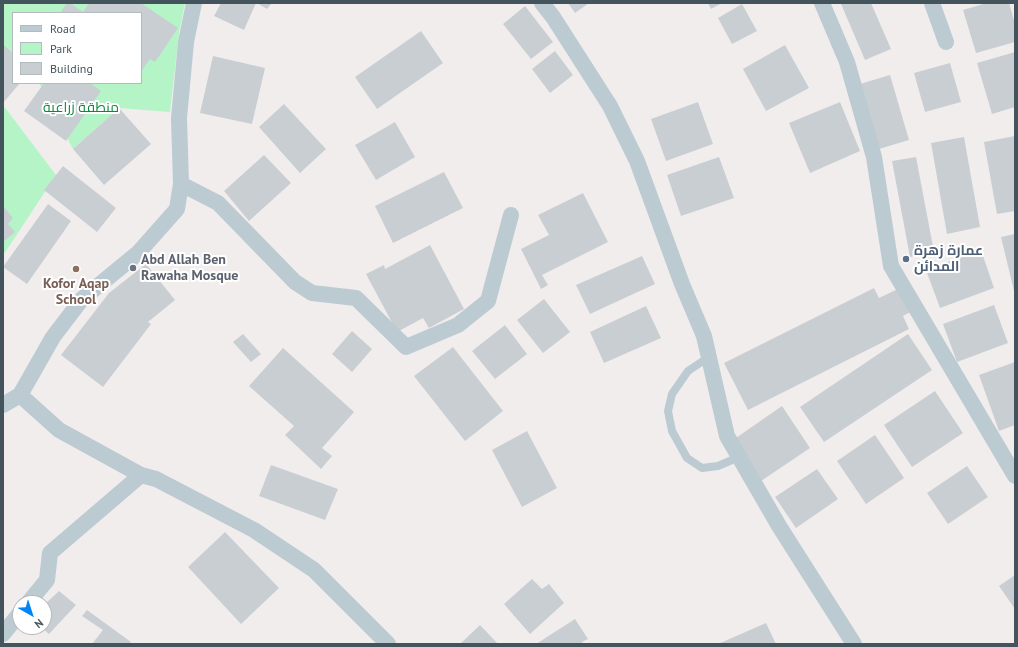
<!DOCTYPE html>
<html>
<head>
<meta charset="utf-8">
<style>
	body { margin:0 }
	#map { position:relative; width:1018px; height:647px; overflow:hidden; background:#f1eded; font-family:"PT Sans",sans-serif }
	canvas { display:block }
	.frame { position:absolute; inset:0; border:4px solid #43545d; pointer-events:none }
	.legend { position:absolute; left:12px; top:12px; width:130px; height:72px; box-sizing:border-box; background:#fff; border:1px solid #b4bbbe; margin:0; padding:5px 7px; list-style:none; font-size:12px; color:#43545d }
	.legend li { display:flex; align-items:center; gap:8px; height:20px }
	.legend b { width:20px; border:1px solid #b4bbbe }
	.north { position:absolute; left:12px; top:595px; width:40px; height:40px; box-sizing:border-box; background:#fff; border:1px solid #b4bbbe; border-radius:50%; rotate:141deg; font-size:11px; font-weight:700; line-height:16px; text-align:center; color:#43545d }
	.north::after { content:''; display:block; margin:auto; width:14px; height:18px; background:#0286f5; clip-path:polygon(50% 0,100% 100%,50% 72%,0 100%) }
</style>
</head>
<body>
<div id="map">
<canvas width="1018" height="647"></canvas>
<div class="frame"></div>
<ul class="legend">
<li><b style="height:5px;background:#bccad2"></b>Road</li>
<li><b style="height:11px;background:#b5f4c7"></b>Park</li>
<li><b style="height:11px;background:#c9ced3"></b>Building</li>
</ul>
<div class="north">N</div>
</div>
<script>
const context = document.querySelector('canvas').getContext('2d');
context.lineJoin = 'round';
function paint(path, color) { context.fillStyle = color; context.fill(path, 'evenodd'); }
const shape = rows => new Path2D(rows.map(r => 'M' + r).join(''));
function strokePath(path, color, width, dash) { context.strokeStyle = color; context.lineWidth = width; context.lineCap = dash ? 'butt' : 'round'; context.setLineDash(dash || []); context.stroke(path); }
function write(font, color, halo, rows, align = 'center') {
  context.font = font + ' "PT Sans",Cairo,sans-serif'; context.lineWidth = 4; context.setLineDash([]); context.textBaseline = 'middle'; context.strokeStyle = halo; context.fillStyle = color; for (const [text, x, y, turn = 0] of rows) {
    context.save(); context.translate(x, y); context.rotate((+turn || 0) * Math.PI / 180); context.textAlign = isNaN(turn) ? turn : align; if (halo) context.strokeText(text, 0, 0); context.fillText(text, 0, 0); context.restore();
  }
}
paint(shape([
	[3,3,185,3,179,33,170,112,119,108,73,149,39,83,141,83,141,13,13,13,13,53,3,44],
	[3,105,56,175,4,254,3,253]
]), '#b5f4c7');
paint(shape([
	[67,3,70,3,83,12,89,3,141,3,178,28,155,62,150,59,142,70,141,13,60,13],
	[221,3,256,3,244,30,214,16],
	[257,3,272,3,267,9],
	[568,3,589,3,575,13],
	[708,3,722,3,711,9],
	[843,3,871,3,891,49,865,60,841,4],
	[987,3,1009,3,1015,24,1015,42,976,53,963,10],
	[742,4,757,31,732,44,718,18],
	[525,6,553,42,531,59,503,24],
	[421,31,443,63,377,109,355,77],
	[3,44,13,53,13,83,20,83,3,103],
	[785,45,809,88,766,111,743,69],
	[555,51,573,75,550,93,532,69],
	[1015,52,1015,107,992,114,977,63],
	[213,56,265,68,252,124,200,113],
	[950,63,961,102,925,112,914,73],
	[890,75,909,140,879,149,860,84],
	[44,83,90,83,101,91,66,141,24,111],
	[698,102,713,144,666,161,651,119],
	[840,102,860,151,810,173,789,123],
	[284,104,326,149,300,173,259,127],
	[119,108,151,144,104,185,73,149],
	[395,122,415,157,376,180,355,145],
	[1015,136,1015,211,997,214,984,142],
	[964,137,980,227,947,234,931,143],
	[264,155,291,183,249,221,224,191],
	[719,157,734,198,681,216,667,175],
	[916,157,934,252,910,257,892,161],
	[63,166,116,208,97,232,44,190],
	[444,172,463,208,393,243,375,206],
	[583,193,608,242,542,275,548,285,541,289,521,249,549,235,538,215],
	[48,204,71,221,27,284,3,267],
	[3,206,13,218,8,224,15,232,3,242],
	[1015,234,1015,291,1014,291,1001,237],
	[430,245,464,309,429,328,423,318,397,332,366,274,384,265,385,269],
	[981,250,994,288,940,308,926,270],
	[642,256,655,284,590,314,576,285],
	[146,264,175,300,148,322,151,324,103,387,61,355,109,293],
	[902,287,914,310,903,316,909,329,748,410,724,363,874,288,879,298],
	[544,299,570,332,543,353,517,320],
	[994,305,1008,343,957,362,943,324],
	[646,306,661,338,604,363,590,332],
	[505,325,527,354,495,379,472,351],
	[352,331,372,349,352,372,332,354],
	[243,334,261,354,251,362,233,342],
	[908,334,932,370,824,442,800,407],
	[453,347,503,411,465,441,414,376],
	[283,348,354,412,322,448,332,456,321,469,285,435,294,426,249,386],
	[1015,362,1015,425,999,431,979,375],
	[935,391,963,433,912,467,884,425],
	[782,406,810,448,761,481,733,440],
	[527,431,557,488,522,507,492,450],
	[875,435,904,478,866,504,837,461],
	[271,465,338,489,325,520,259,496],
	[967,466,988,497,948,524,927,493],
	[817,469,838,499,796,528,775,497],
	[225,532,279,588,241,624,188,567],
	[1015,575,1015,609,999,586],
	[532,579,542,589,549,584,564,603,530,634,504,604],
	[59,591,76,605,49,634,41,627,44,627,44,605],
	[87,610,131,642,130,644,92,644,103,630,82,616],
	[575,619,588,639,582,642,583,644,536,644],
	[766,623,776,644,718,644],
	[480,625,498,644,460,644]
]), '#c9ced3');
strokePath(shape([
	[709,357,688,371,672,394,668,411,672,431,687,458,702,468,718,466,739,457]
]), '#bccad2', 8);
strokePath(shape([
	[542,3,553,17,610,106,637,161,682,284,704,336,727,436,779,526,854,644],
	[822,3,847,62,874,157,891,266,1015,476],
	[932,3,946,42],
	[181,184,218,203,295,282,312,293,356,298,406,347,458,325,488,301,511,215],
	[20,395,59,430,141,475,156,479,254,530,314,570,388,644],
	[3,405,20,395,53,337,82,299,138,253,177,209,181,184,179,118,186,42,194,3],
	[28,603,47,580,50,553,141,475],
	[3,634,20,613]
]), '#bccad2', 16);
for (const [x, y, r, color] of [
	[906,259,4,"#5c6f8a"],
	[133,268,4,"#6b7280"],
	[76,269,4,"#8d6e63"]
]) { const dot = new Path2D(); dot.arc(x, y, r, 0, 2 * Math.PI); context.fillStyle = color; context.fill(dot); strokePath(dot, '#fff', 1.5); }
write('14px', '#0b873c', '#fff', [
	["منطقة زراعية",81,108]
]);
write('bold 14px', '#4e5e75', '#fff', [
	["عمارة زهرة",914,251],
	["المدائن",914,267]
], 'left');
write('bold 14px', '#5b616d', '#fff', [
	["Abd Allah Ben",141,260],
	["Rawaha Mosque",141,276]
], 'left');
write('bold 14px', '#785e54', '#fff', [
	["Kofor Aqap",76,284],
	["School",76,300]
]);
</script>
</body>
</html>
